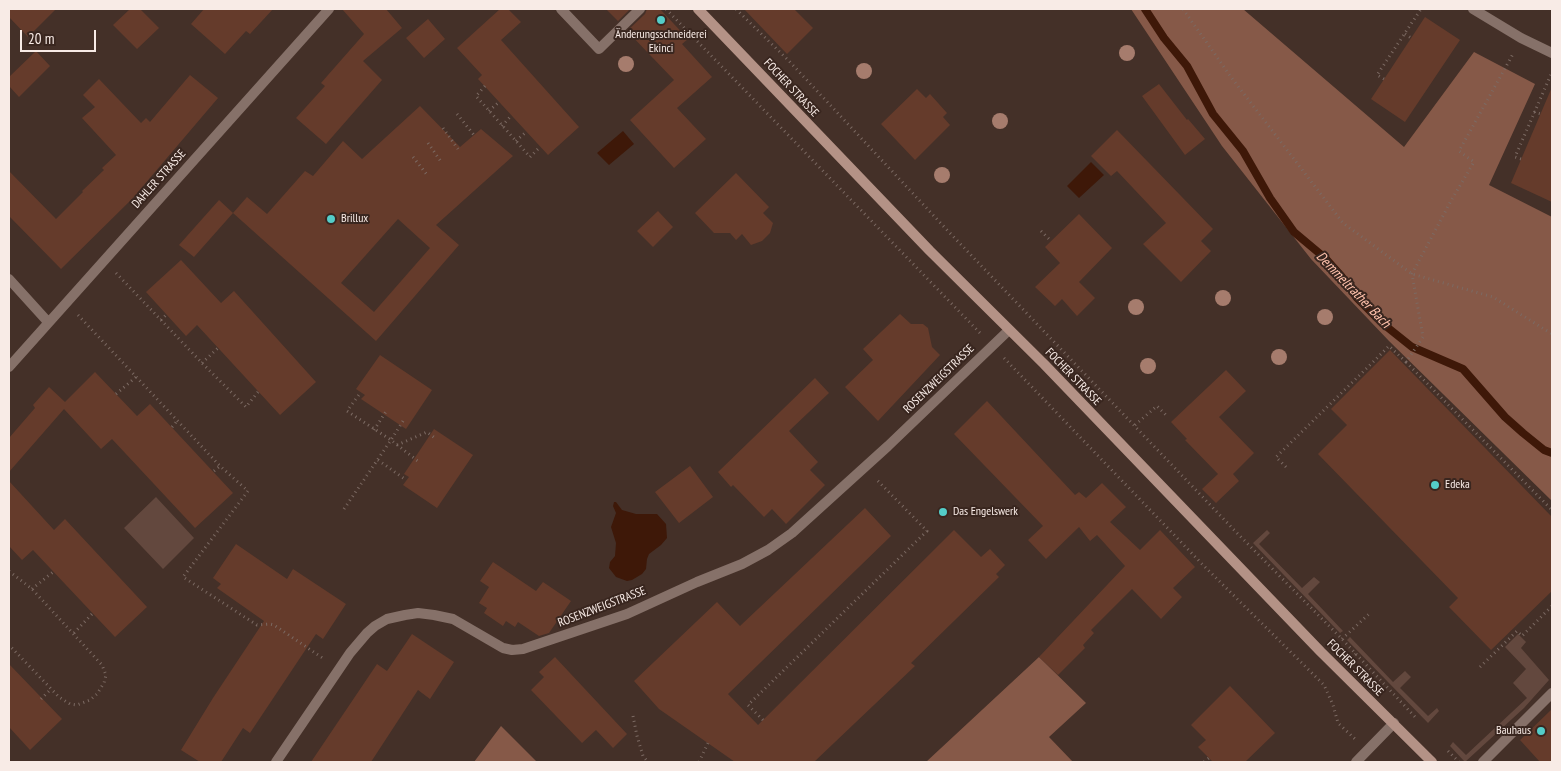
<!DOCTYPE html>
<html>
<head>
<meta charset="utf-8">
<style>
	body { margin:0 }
	#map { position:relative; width:1561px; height:771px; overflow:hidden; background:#443028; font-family:"PT Sans Narrow",sans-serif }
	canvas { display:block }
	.frame { position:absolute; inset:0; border:10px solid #f8ebe6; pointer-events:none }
	.scale { position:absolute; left:20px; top:30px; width:76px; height:22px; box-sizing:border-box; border:2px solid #f8ebe6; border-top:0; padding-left:6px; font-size:15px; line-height:18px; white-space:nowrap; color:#f8ebe6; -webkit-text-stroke:4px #39261f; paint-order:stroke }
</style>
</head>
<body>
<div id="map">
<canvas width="1561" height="771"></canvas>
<div class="frame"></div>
<div class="scale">20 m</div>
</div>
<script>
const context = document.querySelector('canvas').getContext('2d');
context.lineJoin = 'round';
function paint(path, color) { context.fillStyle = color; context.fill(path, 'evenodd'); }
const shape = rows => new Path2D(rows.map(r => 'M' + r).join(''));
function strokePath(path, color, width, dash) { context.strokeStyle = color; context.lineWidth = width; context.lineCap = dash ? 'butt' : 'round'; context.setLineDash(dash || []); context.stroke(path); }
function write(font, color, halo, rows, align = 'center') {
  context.font = font + ' "PT Sans Narrow",sans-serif'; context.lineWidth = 4; context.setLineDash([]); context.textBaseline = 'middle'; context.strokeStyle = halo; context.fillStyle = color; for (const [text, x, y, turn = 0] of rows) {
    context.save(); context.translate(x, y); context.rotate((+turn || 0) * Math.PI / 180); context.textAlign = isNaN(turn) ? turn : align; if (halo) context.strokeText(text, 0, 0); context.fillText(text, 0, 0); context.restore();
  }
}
paint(shape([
	[156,497,194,538,163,569,124,528],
	[1267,530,1270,533,1259,544,1302,588,1314,577,1320,582,1308,594,1343,631,1340,633,1253,543],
	[1518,634,1526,642,1521,648,1549,680,1524,708,1465,762,1450,746,1453,742,1466,755,1527,698,1513,683,1526,669,1505,647],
	[1350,637,1393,682,1405,671,1411,677,1400,688,1428,716,1437,708,1439,711,1428,723,1347,640]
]), '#63483e');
paint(shape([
	[1131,9,1243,9,1404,147,1474,52,1535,84,1489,185,1552,217,1552,501,1389,341,1311,259,1222,146],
	[1039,657,1086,703,1049,737,1073,762,926,762],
	[501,726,537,762,474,762]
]), '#865948');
paint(shape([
	[623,131,634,144,609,165,597,153],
	[1091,162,1104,175,1079,198,1067,186],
	[614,502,616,502,622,510,636,514,657,514,666,524,667,538,661,545,649,554,647,559,646,569,642,574,632,580,627,581,616,577,609,568,610,562,615,556,616,543,611,527,616,513,613,506]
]), '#3e1808');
strokePath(shape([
	[1145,9,1164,38,1187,66,1213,114,1243,151,1270,198,1294,232,1325,258,1342,277,1357,298,1382,323,1412,347,1463,369,1505,417,1523,433,1544,450,1552,453]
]), '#3e1808', 8);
paint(shape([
	[9,9,56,9,28,37,9,17],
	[130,9,140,9,159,28,137,49,113,25],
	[204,9,273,9,250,34,246,31,225,54,191,24],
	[342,9,386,9,402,28,363,61,382,80,326,144,296,118,325,86,321,83,364,34],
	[500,9,508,9,521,22,501,40,579,127,548,155,478,79,482,75,457,48],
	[606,9,630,9,618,21],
	[647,9,660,9,688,39,682,44,712,77,677,108,706,139,674,168,630,120,674,80,627,31,645,14],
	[744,9,794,9,813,28,787,54],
	[1425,17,1460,40,1405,122,1371,99],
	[428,19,445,39,424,58,406,38],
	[36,51,50,66,19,97,9,86,9,77],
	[190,75,218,98,132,199,61,269,9,216,9,171,56,219,83,192,82,191,104,170,102,168,116,155,82,118,95,107,83,95,99,79,141,123,146,118,150,122],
	[1159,84,1187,120,1188,119,1205,139,1185,155,1142,96],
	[1552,87,1552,202,1511,183],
	[917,89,926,98,930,94,947,113,943,117,950,125,915,160,881,124],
	[420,106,460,147,481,129,513,156,436,225,459,245,376,341,233,213,247,197,267,214,305,171,313,176,343,141,362,159],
	[398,219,430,248,374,312,341,283],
	[1117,130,1213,229,1201,241,1211,251,1181,282,1143,244,1166,223,1117,171,1111,176,1091,156],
	[736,173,769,207,763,213,773,223,770,233,762,241,751,245,742,234,736,240,730,233,714,233,695,213],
	[219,200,233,213,194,257,179,245],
	[658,211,673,227,653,247,637,231],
	[1079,214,1112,248,1079,282,1095,298,1077,316,1062,299,1055,306,1035,287,1060,263,1045,247],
	[181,260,221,303,234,291,316,382,280,415,197,325,186,336,146,292],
	[900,314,911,324,923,324,928,328,932,347,940,355,878,421,845,387,873,360,863,349],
	[1390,350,1552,517,1552,591,1491,650,1449,607,1458,598,1318,454,1347,425,1331,409],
	[380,355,432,390,406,429,361,399,365,395,356,389],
	[1226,370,1246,391,1219,417,1254,453,1233,474,1239,481,1216,503,1202,489,1218,474,1185,440,1187,439,1171,422],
	[95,372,137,416,150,404,233,493,195,528,112,439,101,449,64,409,9,472,9,438,35,408,33,405,49,387,65,402],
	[815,378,829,393,789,431,818,462,810,470,825,485,786,524,772,509,764,517,733,485,731,487,718,472],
	[987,401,1075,495,1079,492,1086,498,1102,483,1126,507,1110,522,1140,550,1160,530,1195,567,1173,588,1182,597,1161,619,1132,589,1091,630,1094,633,1083,645,1085,648,1058,675,1039,657,1125,566,1097,535,1090,541,1079,527,1046,559,1028,540,1043,526,954,434],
	[434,429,473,455,437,508,403,485,409,477,404,474],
	[690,466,713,497,679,523,655,492],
	[9,481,54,530,65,519,147,607,115,637,33,550,22,560,9,546],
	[865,508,891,536,728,694,758,725,954,530,981,557,990,549,1005,565,996,574,999,577,911,663,915,666,814,762,735,762,659,709,634,681,717,602,740,626],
	[236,544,287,579,293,569,346,604,323,639,316,634,250,733,243,728,221,762,200,762,181,750,213,698,264,621,217,588,221,584,213,578],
	[493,562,536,591,543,582,571,601,549,633,539,636,518,622,515,627,506,621,503,626,484,613,487,608,479,603,489,587,480,581],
	[412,634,454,662,430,699,418,690,371,762,311,762,377,664,387,671],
	[555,657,627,734,613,748,596,730,582,743,531,690,544,677,539,672],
	[9,664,62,719,30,750,9,727],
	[1230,686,1275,733,1245,762,1213,762,1198,747,1206,740,1191,725],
	[1552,709,1552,762,1540,762,1520,740]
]), '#653b2b');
strokePath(shape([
	[666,9,981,334],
	[736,9,789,61,948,231,1237,533,1342,639,1356,654,1351,659],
	[1183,9,1231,77,1343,223,1412,274,1493,297,1552,334],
	[1405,34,1411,38],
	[1384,79,1377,75,1421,9],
	[485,86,476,96,516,141,530,157,540,147],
	[489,111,499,102],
	[1534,112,1541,114],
	[457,114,474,135],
	[502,126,511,116],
	[443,128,458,149],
	[516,141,526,132],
	[428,143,442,163],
	[413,157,428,176],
	[1521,159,1515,157,1552,72],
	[1041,231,1051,241],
	[116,273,202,363,246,407,258,392],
	[78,315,220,466,248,491,183,577,257,625,270,624,274,625,324,659],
	[161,320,166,315],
	[1004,358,1204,566,1324,685,1333,705,1338,723,1355,739],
	[1406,362,1552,510],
	[202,363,218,348],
	[116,394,136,377],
	[403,421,391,440,419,462],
	[1135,425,1157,406,1168,417],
	[172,427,177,421],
	[374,430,387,410],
	[397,445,427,432,435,438],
	[378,460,406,480],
	[1286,467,1276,457,1374,361,1389,346,1406,362,1423,337,1412,274,1452,199,1474,162,1459,151,1513,54],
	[214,471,220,466],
	[344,509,391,440,347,411,361,392],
	[9,571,32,589,102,665,106,675,104,683,97,694,90,700,77,705,70,704,59,697,9,645],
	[32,589,53,572],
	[74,633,92,614],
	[1342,639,1369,614],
	[1356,654,1417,719],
	[1480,667,1517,631,1522,636,1552,606],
	[41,699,51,689],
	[633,716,637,736,643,756,648,762],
	[763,720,748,705,927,531,877,480],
	[1448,751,1459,762],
	[699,762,708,743],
	[1204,762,1209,758]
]), '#7c6a63', 3, [1, 4]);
strokePath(shape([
	[561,9,599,49,640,9],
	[1483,762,1552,693]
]), '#867169', 10);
strokePath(shape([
	[1473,9,1521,38,1552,53],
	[9,279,48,322],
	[9,367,329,9],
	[276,762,350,653,367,633,375,626,387,619,405,615,418,613,434,615,453,619,503,648,512,650,523,649,627,614,697,582,742,564,768,550,792,533,888,446,1009,330],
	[1356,762,1394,723]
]), '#867169', 10);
strokePath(shape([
	[698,9,930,251,1044,364,1321,652,1432,762]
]), '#b49286', 10);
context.fillStyle = '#a67c6d';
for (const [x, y] of [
	[1127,53],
	[626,64],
	[864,71],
	[1000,121],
	[942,175],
	[1223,298],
	[1136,307],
	[1325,317],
	[1279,357],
	[1148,366]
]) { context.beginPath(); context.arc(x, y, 8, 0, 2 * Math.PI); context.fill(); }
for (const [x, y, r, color] of [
	[661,20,5,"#54cdc8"],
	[331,219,5,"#54cdc8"],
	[1435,485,5,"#54cdc8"],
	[943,512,5,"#54cdc8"],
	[1541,731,5,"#54cdc8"]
]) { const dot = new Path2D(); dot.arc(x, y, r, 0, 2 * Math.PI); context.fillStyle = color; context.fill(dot); strokePath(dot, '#39261f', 2); }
write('12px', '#f8ebe6', '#39261f', [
	["Änderungsschneiderei",661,35,"center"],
	["Ekinci",661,49,"center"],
	["Brillux",341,219],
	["Edeka",1445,485],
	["Das Engelswerk",953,512],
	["Bauhaus",1531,731,"right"]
], 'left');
write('12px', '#f8ebe6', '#39261f', [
	["FOCHER STRASSE",791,88,47],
	["DAHLER STRASSE",159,179,-48],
	["FOCHER STRASSE",1073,377,46],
	["ROSENZWEIGSTRASSE",939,379,-44],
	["ROSENZWEIGSTRASSE",602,607,-21],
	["FOCHER STRASSE",1355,668,45]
]);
write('italic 14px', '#ffc2ac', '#39261f', [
	["Demmeltrather Bach",1353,290,46]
]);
</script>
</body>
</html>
